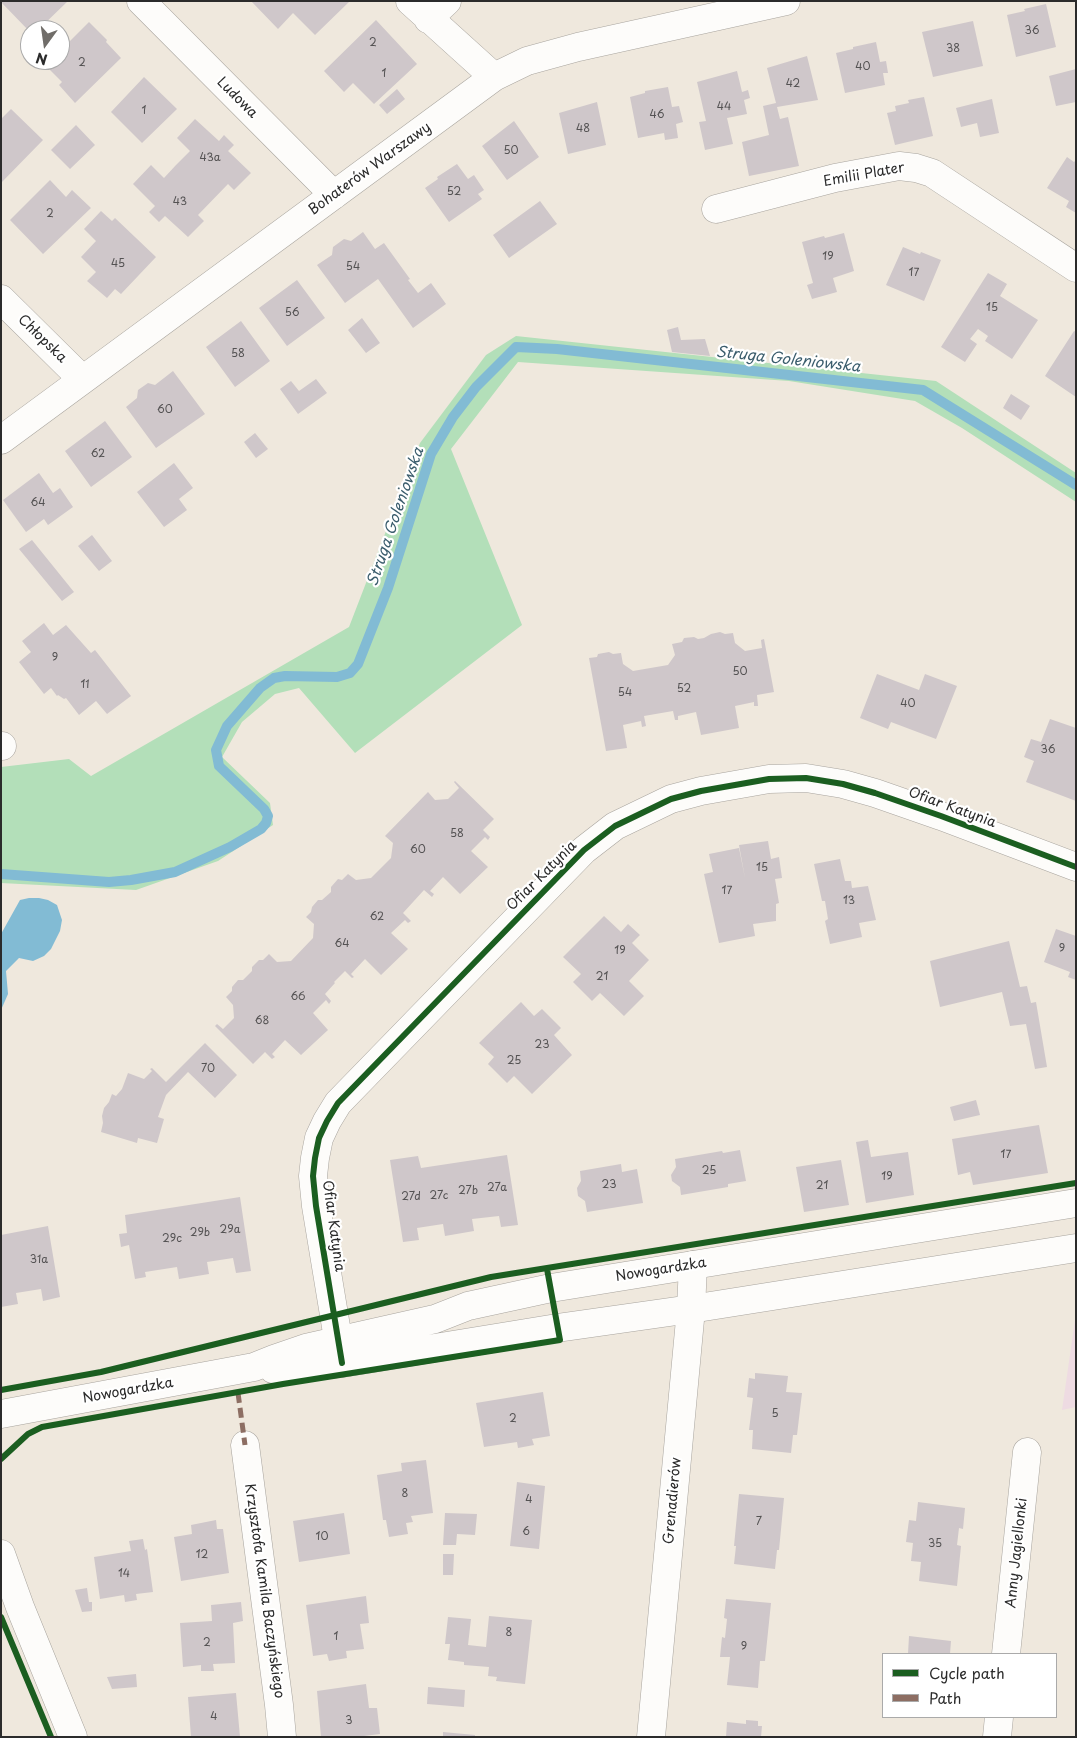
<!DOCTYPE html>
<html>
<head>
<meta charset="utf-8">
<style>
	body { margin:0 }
	#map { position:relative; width:1077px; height:1738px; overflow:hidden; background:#efe8dd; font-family:"Playpen Sans",sans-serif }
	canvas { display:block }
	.frame { position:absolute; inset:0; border:2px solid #2b2b2b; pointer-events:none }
	.legend { position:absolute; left:882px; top:1653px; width:175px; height:65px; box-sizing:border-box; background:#fff; border:1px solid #aaa; margin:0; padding:6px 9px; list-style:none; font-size:15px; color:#2b2b2b }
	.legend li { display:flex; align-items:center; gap:10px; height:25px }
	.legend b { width:25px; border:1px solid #aaa }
	.north { position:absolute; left:20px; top:20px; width:50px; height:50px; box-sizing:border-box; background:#fff; border:1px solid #aaa; border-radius:50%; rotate:194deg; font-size:14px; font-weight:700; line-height:20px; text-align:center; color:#2b2b2b }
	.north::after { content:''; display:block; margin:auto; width:18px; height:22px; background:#706d69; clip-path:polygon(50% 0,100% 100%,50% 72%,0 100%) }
</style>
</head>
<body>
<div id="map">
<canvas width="1077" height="1738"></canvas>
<div class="frame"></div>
<ul class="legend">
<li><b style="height:6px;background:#1b5e20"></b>Cycle path</li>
<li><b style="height:6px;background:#8d6e63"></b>Path</li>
</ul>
<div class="north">N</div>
</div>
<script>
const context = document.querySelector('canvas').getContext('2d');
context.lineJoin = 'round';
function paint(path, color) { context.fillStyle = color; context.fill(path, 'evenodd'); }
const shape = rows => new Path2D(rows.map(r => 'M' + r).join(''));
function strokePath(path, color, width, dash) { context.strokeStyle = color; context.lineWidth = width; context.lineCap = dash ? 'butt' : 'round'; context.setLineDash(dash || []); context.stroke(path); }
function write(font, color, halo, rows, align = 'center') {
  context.font = font + ' "Playpen Sans",sans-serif'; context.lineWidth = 4.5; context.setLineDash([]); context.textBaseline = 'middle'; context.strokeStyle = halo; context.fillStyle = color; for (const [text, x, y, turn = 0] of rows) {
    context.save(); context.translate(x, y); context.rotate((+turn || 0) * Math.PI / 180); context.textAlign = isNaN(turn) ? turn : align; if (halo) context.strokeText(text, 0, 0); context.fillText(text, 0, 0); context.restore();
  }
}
paint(shape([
	[1076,1313,1076,1407,1062,1410]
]), '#eedbe2');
paint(shape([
	[516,336,936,381,1076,473,1076,502,962,428,915,401,789,381,518,362,451,449,522,625,355,753,299,688,275,694,242,722,222,757,270,803,273,825,218,861,136,890,1,883,1,767,69,759,91,776,349,627,420,443,486,355]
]), '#b3dfb9');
paint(shape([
	[29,898,39,898,48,900,57,905,62,920,60,931,51,949,44,956,33,961,19,958,6,971,8,994,1,1010,1,934,20,900]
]), '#82bbd4');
strokePath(shape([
	[1,874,109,882,131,880,175,872,230,847,261,829,266,823,268,816,264,809,219,766,216,750,227,726,260,688,274,678,285,676,337,677,350,673,358,664,388,588,431,454,453,417,476,387,516,347,557,349,923,390,1076,485]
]), '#82bbd4', 10);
paint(shape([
	[2,1,68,1,38,30,30,30,30,32,1,2],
	[251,1,350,1,315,35,293,13,278,29],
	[1046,4,1056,47,1016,57,1007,15,1025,11,1024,9],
	[376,20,417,64,374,104,353,83,344,92,324,71],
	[973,21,983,66,933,77,922,32],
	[89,22,107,40,106,42,121,58,75,103,59,85,62,82,45,65,50,60,60,60,60,51],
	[876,42,880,62,886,61,888,73,883,73,885,85,845,93,836,53,853,49,853,47],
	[807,56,818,100,777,107,780,119,788,117,799,166,749,176,742,142,769,135,763,106,776,103,767,68],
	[1076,69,1076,102,1056,106,1049,76],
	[737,71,742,92,748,90,750,98,744,100,747,114,727,118,733,144,705,150,699,122,706,121,697,82],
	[144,77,177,109,142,143,111,112],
	[668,87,672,107,679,106,683,122,676,124,678,138,665,140,664,133,638,138,630,97,645,93,645,91],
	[397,89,405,99,387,114,379,105],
	[924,97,933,136,895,145,887,113,896,111,895,106,909,103,908,100],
	[992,99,999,133,980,137,977,123,961,127,956,108],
	[597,102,606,145,568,154,559,113],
	[11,109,43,140,1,183,1,119],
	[195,119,219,141,224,135,234,145,228,151,251,173,234,190,228,184,198,215,204,221,188,237,165,216,159,222,149,212,155,206,133,184,151,165,164,178,176,165,190,151,177,138],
	[514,121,539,157,507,180,482,146],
	[76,125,95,145,70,169,51,150],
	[1067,157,1074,162,1076,160,1076,213,1066,207,1069,201,1047,188],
	[457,164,468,179,474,175,484,190,478,194,482,199,449,222,425,188,438,179,437,177],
	[50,180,66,197,72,190,91,208,43,254,10,220],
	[540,201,557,224,509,258,493,235],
	[101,211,112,221,115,218,156,257,121,294,115,289,107,298,87,281,96,272,81,257,96,241,84,229],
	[363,232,375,249,384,243,410,279,408,280,418,293,431,283,446,304,413,328,378,279,345,303,317,265,332,255,333,247,344,239,351,241],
	[844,233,854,271,833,278,837,292,812,299,807,285,813,283,802,242,824,236,825,238],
	[903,247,920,254,921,252,941,260,924,301,886,285],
	[988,273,1007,284,1000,296,1038,320,1012,359,985,341,988,336,978,329,970,339,977,344,965,362,941,347],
	[297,280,325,318,287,346,259,308],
	[362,318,380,343,366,353,348,330],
	[241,321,270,361,235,387,206,347],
	[678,327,681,340,705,339,710,356,672,352,667,330],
	[1074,331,1076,332,1076,397,1045,376],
	[173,371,205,414,156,448,126,407,137,398,138,390,148,383,155,385],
	[316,379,327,393,298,414,280,389,291,381,299,391],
	[1011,394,1030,406,1021,420,1003,408],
	[105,421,132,457,91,487,65,451],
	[255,433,268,449,256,458,244,442],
	[174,463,193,488,179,499,187,510,164,527,137,492],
	[39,473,53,493,60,488,73,507,48,525,44,519,26,532,3,500],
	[92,535,112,561,99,571,78,546],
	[32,540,74,592,62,601,19,549],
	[44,623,53,635,66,625,91,653,95,650,131,696,107,714,96,701,79,715,66,698,64,699,58,695,57,696,51,688,44,694,19,662,31,652,22,641],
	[720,632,725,634,733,633,735,643,745,651,762,648,761,640,764,639,774,692,757,695,758,706,754,706,754,702,735,706,739,728,701,735,696,712,678,716,678,720,675,720,673,711,644,716,646,726,642,727,641,721,623,725,627,748,606,751,589,658,597,657,598,654,609,652,613,654,621,653,623,664,633,671,668,665,675,655,672,644,682,642,684,638,694,637,698,639,704,638,711,634],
	[877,674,919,690,925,674,957,686,936,739,891,722,888,729,860,718],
	[1050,719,1076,728,1076,801,1026,782,1034,761,1024,757,1031,739,1041,742],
	[455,781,494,819,483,830,490,837,488,840,485,837,471,851,488,867,460,894,443,877,430,891,434,894,432,897,424,890,403,913,411,921,408,923,405,920,391,933,408,949,381,975,365,959,351,974,354,977,352,978,345,971,334,982,335,983,325,994,331,1001,329,1004,326,1000,313,1013,328,1030,301,1055,285,1040,272,1054,275,1057,272,1059,265,1052,253,1064,215,1026,217,1024,223,1029,234,1018,233,1005,226,997,232,991,232,987,238,980,243,980,252,971,252,967,259,960,263,960,269,954,277,962,291,961,313,938,314,924,306,917,311,912,312,907,318,900,322,900,331,892,331,887,338,879,342,880,348,874,356,880,371,878,391,858,393,843,385,836,428,792,435,800,448,799,459,788,454,782],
	[768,841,771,859,779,857,782,878,775,879,779,903,776,904,776,921,753,924,755,936,719,943,704,874,713,872,709,854,739,848,745,878,739,845],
	[840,859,845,881,851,881,852,888,868,886,876,920,859,923,862,937,830,944,825,921,828,919,825,901,822,901,814,864],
	[604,916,621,932,628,924,640,935,632,943,649,960,629,981,644,996,624,1016,600,993,592,1001,573,982,581,974,563,957],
	[1056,929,1076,936,1076,980,1068,977,1070,972,1044,962],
	[1009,941,1020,987,1027,986,1031,1003,1036,1002,1047,1067,1035,1069,1026,1024,1010,1026,1002,992,940,1007,930,961],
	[521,1002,534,1016,542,1009,561,1028,554,1035,572,1055,532,1094,514,1076,507,1083,488,1064,494,1057,479,1043],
	[205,1043,237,1075,215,1098,188,1072,166,1095,158,1117,164,1119,157,1143,138,1138,137,1143,101,1132,103,1123,102,1116,104,1108,109,1102,112,1094,116,1096,122,1089,128,1073,144,1079,152,1071,150,1069,152,1068,166,1082],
	[976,1100,980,1115,954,1121,950,1107],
	[1039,1125,1048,1173,973,1185,970,1172,958,1175,952,1139],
	[868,1140,871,1157,908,1152,914,1195,866,1203,856,1142],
	[740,1150,746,1181,728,1184,728,1187,681,1195,680,1187,672,1181,671,1175,676,1167,675,1159,722,1151,723,1153],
	[507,1155,518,1225,501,1227,499,1216,472,1219,474,1231,445,1236,443,1224,417,1228,419,1240,403,1242,390,1160,418,1156,421,1168],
	[841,1160,849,1205,804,1212,796,1167],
	[621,1164,622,1172,637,1169,643,1203,587,1212,585,1201,578,1196,577,1188,581,1181,580,1171],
	[240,1197,251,1271,236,1273,233,1258,207,1262,209,1274,179,1279,177,1267,145,1272,146,1277,135,1279,129,1245,121,1247,119,1234,127,1233,125,1215],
	[48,1226,60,1297,43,1301,41,1289,16,1293,18,1304,1,1307,1,1235],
	[755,1373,788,1376,786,1392,802,1393,797,1435,793,1435,791,1453,752,1449,753,1430,749,1430,753,1398,747,1397,749,1378,755,1379],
	[543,1392,550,1436,532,1439,534,1445,518,1448,517,1442,484,1447,476,1403],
	[426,1460,433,1513,411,1516,413,1522,406,1523,408,1534,389,1537,386,1520,383,1520,377,1475,402,1471,401,1463],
	[517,1482,545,1486,539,1549,510,1546],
	[739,1494,784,1498,779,1550,777,1550,775,1569,734,1564,736,1546,734,1546],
	[918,1502,965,1508,963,1529,959,1528,957,1545,961,1546,957,1586,919,1581,921,1562,911,1561,913,1543,906,1542,909,1520,916,1521],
	[344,1513,350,1554,299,1562,293,1521],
	[445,1513,477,1514,475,1535,457,1534,456,1545,443,1545],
	[216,1520,217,1529,223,1529,229,1573,181,1581,174,1537,192,1534,191,1525],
	[143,1539,145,1550,147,1549,153,1592,136,1594,137,1600,125,1602,124,1595,100,1599,94,1557,131,1551,129,1541],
	[443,1554,454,1554,453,1575,443,1575],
	[87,1588,89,1602,92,1602,92,1611,82,1612,75,1590],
	[366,1596,369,1623,360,1624,364,1649,346,1651,347,1658,329,1661,327,1654,313,1656,306,1605],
	[726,1599,771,1603,765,1661,760,1661,758,1688,727,1685,730,1657,720,1657,722,1637,725,1638,727,1619,724,1618],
	[241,1602,243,1621,233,1623,235,1663,213,1664,214,1671,201,1671,201,1665,183,1667,180,1623,212,1621,211,1605],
	[489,1616,532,1620,525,1684,496,1681,497,1677,488,1676,489,1667,464,1665,464,1662,448,1660,450,1644,445,1644,448,1617,471,1619,468,1645,486,1647],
	[909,1636,951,1641,950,1654,908,1654],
	[136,1674,137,1687,112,1689,107,1677],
	[366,1684,369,1708,377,1708,380,1734,356,1737,321,1737,317,1691],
	[428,1687,465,1690,464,1707,427,1704],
	[236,1693,240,1737,191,1737,188,1697],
	[746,1720,758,1721,758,1726,762,1726,761,1737,726,1737,727,1722,746,1724],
	[443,1732,475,1735,475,1737,443,1737]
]), '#cfc7ca');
const minor = shape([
	[141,1,334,195],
	[410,1,494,77],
	[428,19,447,1],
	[716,209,835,178,899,166,916,168,932,173,1076,268],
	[1,299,82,379],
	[1,440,494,77,527,61,578,47,786,1],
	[1,746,2,746],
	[342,1363,316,1206,313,1176,315,1158,319,1138,327,1121,338,1103,584,850,615,826,671,799,701,791,769,779,806,778,843,784,875,793,941,816,1076,867],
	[245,1445,279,1705,282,1737],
	[1,1554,20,1607,73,1737],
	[1006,1654,1027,1452],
	[651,1737,691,1309,693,1265],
	[997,1737,999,1717]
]);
const tertiary = shape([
	[273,1369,300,1368,349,1362,557,1328,691,1309,1076,1248],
	[1,1414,254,1367,274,1359,306,1348,435,1319,468,1306,551,1288,1076,1203]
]);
strokePath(minor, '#a8a49e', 29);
strokePath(tertiary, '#a8a49e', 29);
strokePath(minor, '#fdfcfa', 28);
strokePath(tertiary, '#fdfcfa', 28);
strokePath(shape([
	[238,1393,245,1445]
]), '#8d6e63', 5, [10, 5]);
strokePath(shape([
	[342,1363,316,1206,313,1176,315,1158,319,1138,327,1121,338,1103,584,850,615,826,671,799,701,791,769,779,806,778,843,784,875,793,941,816,1076,867],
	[1,1390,101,1372,491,1277,1076,1183],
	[1,1459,28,1434,42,1427,283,1384,560,1340,547,1269],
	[1,1617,51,1737]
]), '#1b5e20', 6);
write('11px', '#545253', null, [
	["36",1032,31],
	["2",373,43],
	["38",953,49],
	["2",82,63],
	["40",863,67],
	["1",384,74],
	["42",793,84],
	["44",724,107],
	["1",144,111],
	["46",657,115],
	["48",583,129],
	["50",511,151],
	["43a",210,158],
	["52",454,192],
	["43",180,202],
	["2",50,214],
	["19",828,257],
	["45",118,264],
	["54",353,267],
	["17",914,273],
	["15",992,308],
	["56",292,313],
	["58",238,354],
	["60",165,410],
	["62",98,454],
	["64",38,503],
	["9",55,658],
	["50",740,672],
	["11",85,685],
	["52",684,689],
	["54",625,693],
	["40",908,704],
	["36",1048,750],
	["58",457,834],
	["60",418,850],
	["15",762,868],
	["17",727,891],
	["13",849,901],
	["62",377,917],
	["64",342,944],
	["9",1062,949],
	["19",620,951],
	["21",602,977],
	["66",298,997],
	["68",262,1021],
	["23",542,1045],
	["25",514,1061],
	["70",208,1069],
	["17",1006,1155],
	["25",709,1171],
	["19",887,1177],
	["23",609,1185],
	["21",822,1186],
	["27a",497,1188],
	["27b",468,1191],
	["27c",439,1196],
	["27d",411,1197],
	["29a",230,1230],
	["29b",200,1233],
	["29c",172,1239],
	["31a",39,1260],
	["5",775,1414],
	["2",513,1419],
	["8",405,1494],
	["4",529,1500],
	["7",759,1522],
	["6",526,1532],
	["10",322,1537],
	["35",935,1544],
	["12",202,1555],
	["14",124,1574],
	["8",509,1633],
	["1",336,1637],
	["2",207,1643],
	["9",744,1647],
	["4",214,1717],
	["3",349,1721]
]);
write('14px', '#2b2b2b', '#fff', [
	["Ludowa",237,98,45],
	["Bohaterów Warszawy",370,169,-36],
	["Emilii Plater",864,175,-10],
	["Chłopska",42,339,44],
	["Ofiar Katynia",952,808,20],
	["Ofiar Katynia",542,876,-45],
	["Ofiar Katynia",333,1226,82],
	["Nowogardzka",661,1270,-9],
	["Nowogardzka",128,1391,-10],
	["Grenadierów",673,1501,-85],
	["Anny Jagiellonki",1017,1553,-84],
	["Krzysztofa Kamila Baczyńskiego",264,1591,82]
]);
write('italic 15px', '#3b5d6d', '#fff', [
	["Struga Goleniowska",788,360,6],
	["Struga Goleniowska",396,517,-71]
]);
</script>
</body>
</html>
